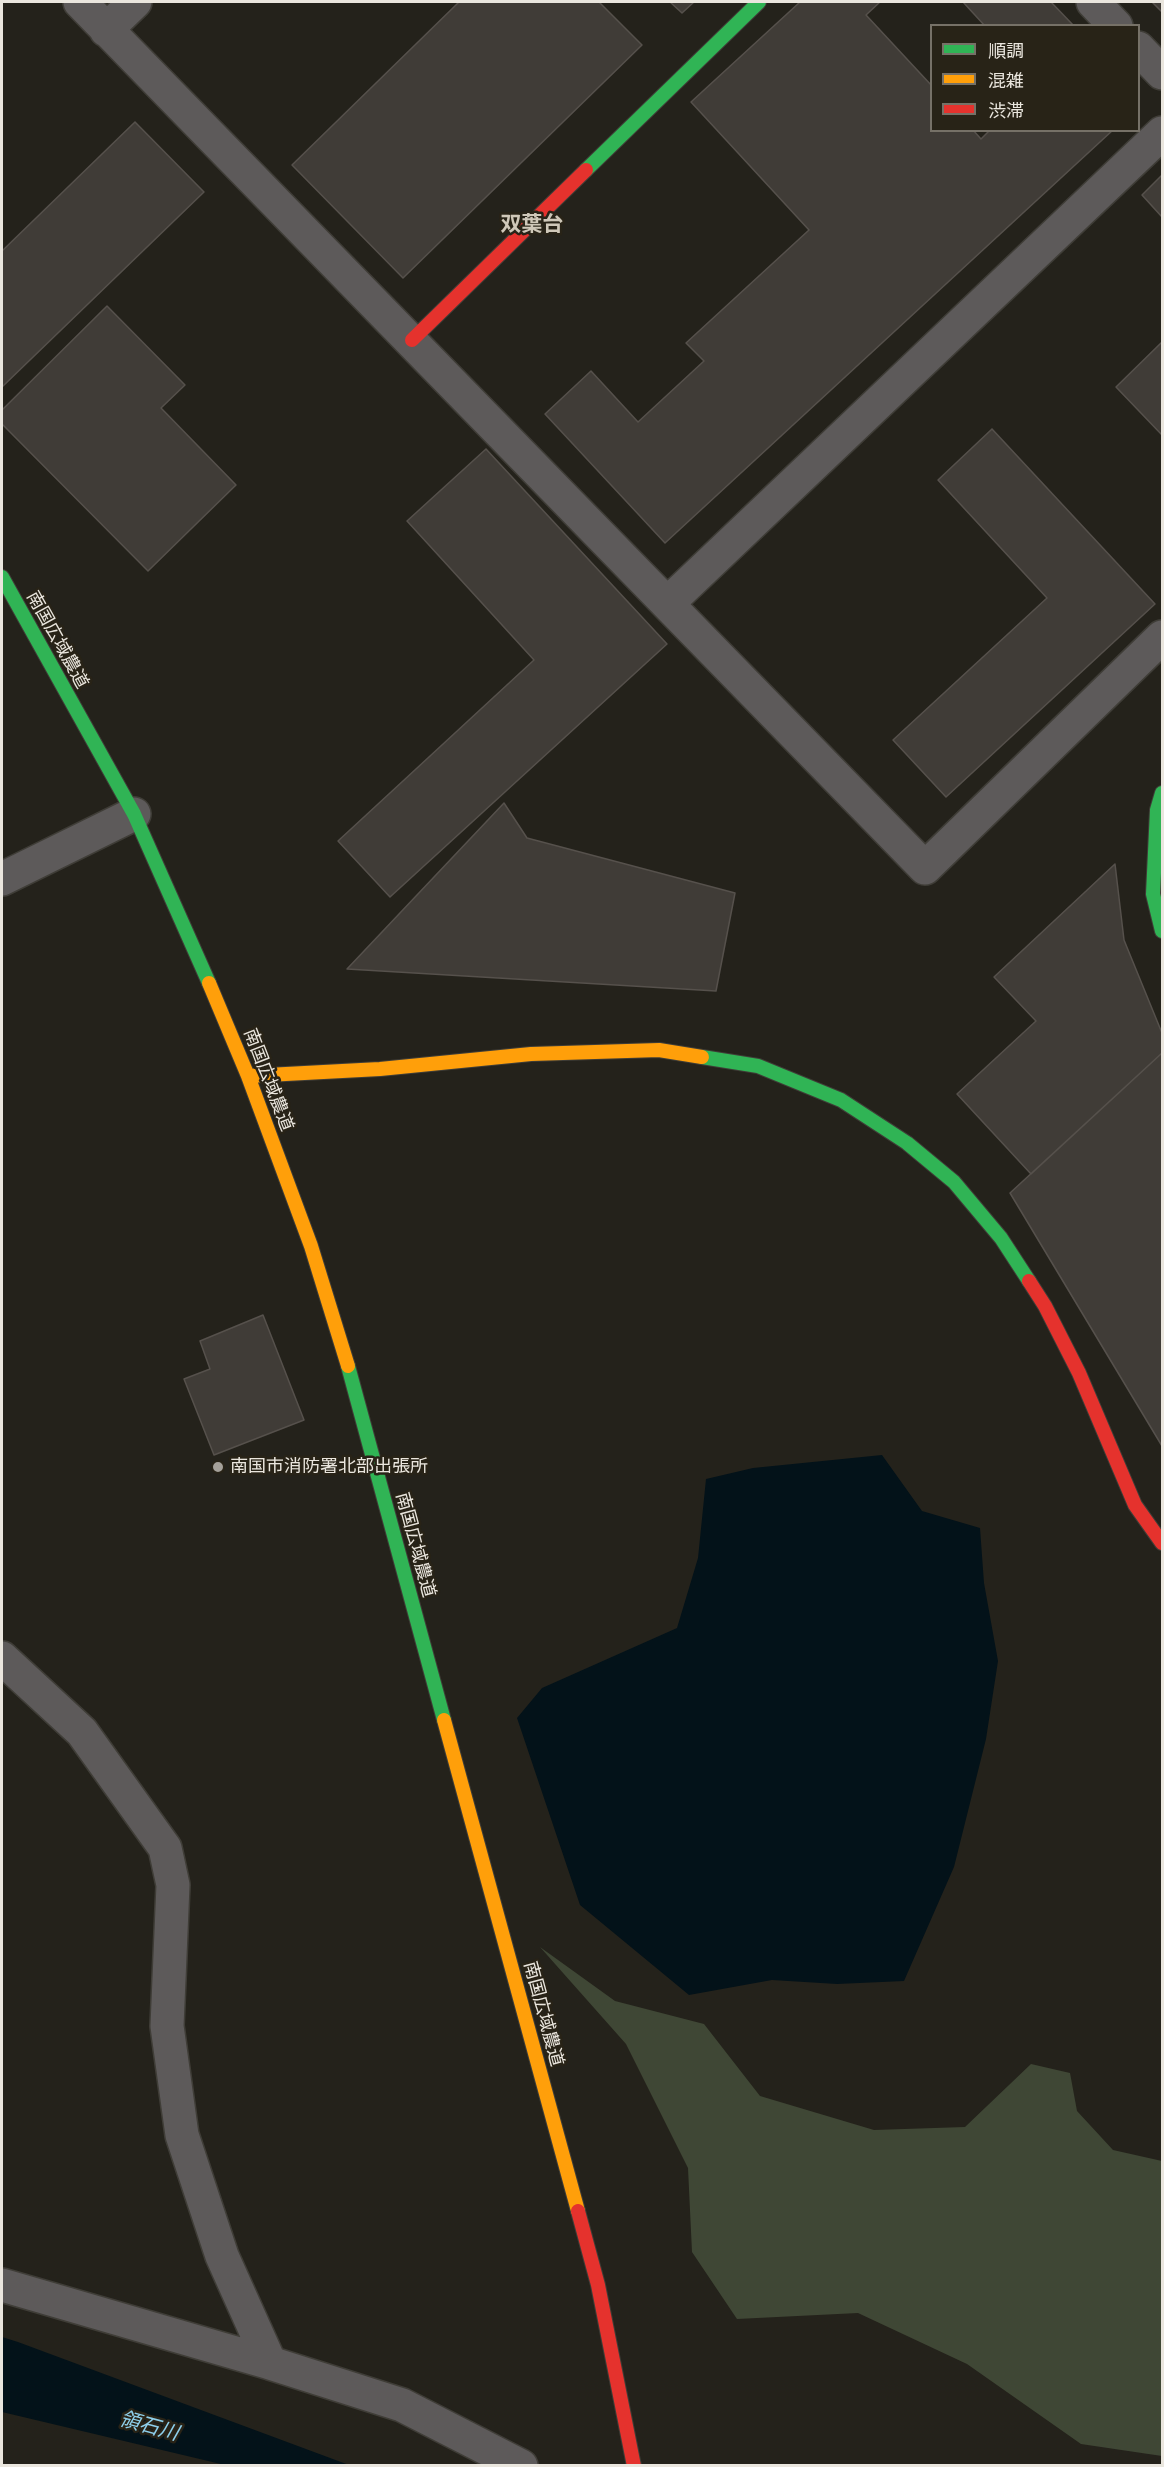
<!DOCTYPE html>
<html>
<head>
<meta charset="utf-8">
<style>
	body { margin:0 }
	#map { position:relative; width:1164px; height:2467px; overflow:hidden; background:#24221b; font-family:Arial,"Noto Sans JP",sans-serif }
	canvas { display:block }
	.frame { position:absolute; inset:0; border:3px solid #eae6de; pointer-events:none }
	.legend { position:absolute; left:930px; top:24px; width:210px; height:108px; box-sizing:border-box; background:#282317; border:2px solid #767167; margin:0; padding:8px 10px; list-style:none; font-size:18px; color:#eae6de }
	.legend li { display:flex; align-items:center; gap:12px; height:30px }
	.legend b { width:30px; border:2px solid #767167 }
</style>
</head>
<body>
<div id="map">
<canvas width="1164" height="2467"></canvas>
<div class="frame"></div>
<ul class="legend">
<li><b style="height:8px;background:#30b455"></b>順調</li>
<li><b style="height:8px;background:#ff9f0a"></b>混雑</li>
<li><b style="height:8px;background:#e5322d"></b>渋滞</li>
</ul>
</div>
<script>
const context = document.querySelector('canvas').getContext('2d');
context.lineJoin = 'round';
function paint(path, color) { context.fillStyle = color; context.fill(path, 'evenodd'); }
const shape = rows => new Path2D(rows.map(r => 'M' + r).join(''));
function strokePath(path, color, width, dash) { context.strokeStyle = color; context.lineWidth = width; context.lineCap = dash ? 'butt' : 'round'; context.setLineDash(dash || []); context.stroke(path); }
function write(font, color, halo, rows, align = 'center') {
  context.font = font + ' Arial,"Noto Sans JP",sans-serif'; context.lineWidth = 5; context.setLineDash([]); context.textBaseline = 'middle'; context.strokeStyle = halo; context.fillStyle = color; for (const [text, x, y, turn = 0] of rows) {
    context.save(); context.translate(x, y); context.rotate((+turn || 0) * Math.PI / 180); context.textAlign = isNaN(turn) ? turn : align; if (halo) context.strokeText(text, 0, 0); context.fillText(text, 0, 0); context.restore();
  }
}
paint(shape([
	[540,1947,615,2001,704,2024,760,2096,874,2130,965,2127,1031,2064,1070,2073,1077,2111,1113,2150,1162,2161,1162,2456,1081,2444,967,2364,858,2313,737,2319,692,2252,688,2168,626,2044]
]), '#3f4735');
paint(shape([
	[882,1455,922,1511,980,1528,984,1583,998,1661,986,1739,954,1867,904,1981,837,1984,772,1980,689,1995,580,1905,517,1718,542,1688,677,1628,698,1558,706,1479,753,1468],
	[2,2337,18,2342,349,2465,225,2465,2,2412]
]), '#031219');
const building = shape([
	[459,2,599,2,642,45,403,278,292,165,459,2],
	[670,2,694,2,682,13,670,2],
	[800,2,880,2,866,15,932,86,932,130,973,130,981,139,990,130,1113,130,665,543,545,414,591,371,638,422,704,361,686,343,809,230,691,102,800,2],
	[963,2,1051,2,1074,26,985,26,963,2],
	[1152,2,1162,2,1162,12,1152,2],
	[135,122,204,192,2,387,2,251,135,122],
	[1162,175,1162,217,1142,195,1162,175],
	[107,306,185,385,161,408,236,485,148,571,2,424,2,410,107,306],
	[1162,342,1162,435,1116,387,1162,342],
	[992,429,1155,604,946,797,893,740,1047,598,938,480,992,429],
	[486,449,667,644,390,897,338,841,534,660,407,521,486,449],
	[504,803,527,838,735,893,716,991,347,969,504,803],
	[1115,864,1124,940,1162,1033,1162,1053,1031,1174,957,1094,1036,1021,994,977,1115,864],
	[1162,1053,1162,1446,1010,1193,1162,1053],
	[263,1315,304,1420,214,1455,184,1379,210,1369,200,1341,263,1315]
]);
paint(building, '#403c37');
strokePath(building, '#56514c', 1.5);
const street = shape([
	[80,2,925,868,1162,637],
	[1093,2,1116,26],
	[106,30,135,2],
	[1138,48,1162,73],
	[668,603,1162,133],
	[2,879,134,814],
	[2,1658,82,1732,165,1848,173,1885,167,2026,182,2135,222,2256,270,2363],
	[2,2285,270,2363,402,2405,521,2466]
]);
const fast = shape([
	[586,170,759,2],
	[2,577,134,814,209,983],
	[1162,793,1157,810,1153,894,1162,931],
	[702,1057,758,1066,841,1100,907,1143,954,1182,1001,1238,1029,1281],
	[348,1366,444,1720]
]);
const slow = shape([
	[209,983,248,1076,311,1246,348,1366],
	[248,1076,380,1069,531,1054,659,1050,702,1057],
	[444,1720,578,2211]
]);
const jam = shape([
	[412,340,586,170],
	[1029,1281,1045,1306,1079,1373,1135,1505,1162,1543],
	[578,2211,598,2285,634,2466]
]);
strokePath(street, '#3f3d37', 36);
strokePath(fast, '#3f3d37', 16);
strokePath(slow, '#3f3d37', 16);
strokePath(jam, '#3f3d37', 16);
strokePath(street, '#5d5a5a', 33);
strokePath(fast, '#30b455', 14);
strokePath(slow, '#ff9f0a', 14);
strokePath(jam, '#e5322d', 14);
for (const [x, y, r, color] of [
	[218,1467,6,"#a5a19a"]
]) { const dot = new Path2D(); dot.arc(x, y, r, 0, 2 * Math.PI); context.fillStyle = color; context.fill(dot); strokePath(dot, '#282317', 2); }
write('18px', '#eae6de', '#282317', [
	["南国広域農道",57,640,61],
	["南国広域農道",268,1080,69],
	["南国広域農道",415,1545,75],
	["南国広域農道",543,2014,75]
]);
write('18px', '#eae6de', '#282317', [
	["南国市消防署北部出張所",230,1467]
], 'left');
write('italic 20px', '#8ecfeb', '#282317', [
	["領石川",149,2427,15]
]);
write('bold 21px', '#cfc8b9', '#282317', [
	["双葉台",532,225]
]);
</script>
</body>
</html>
